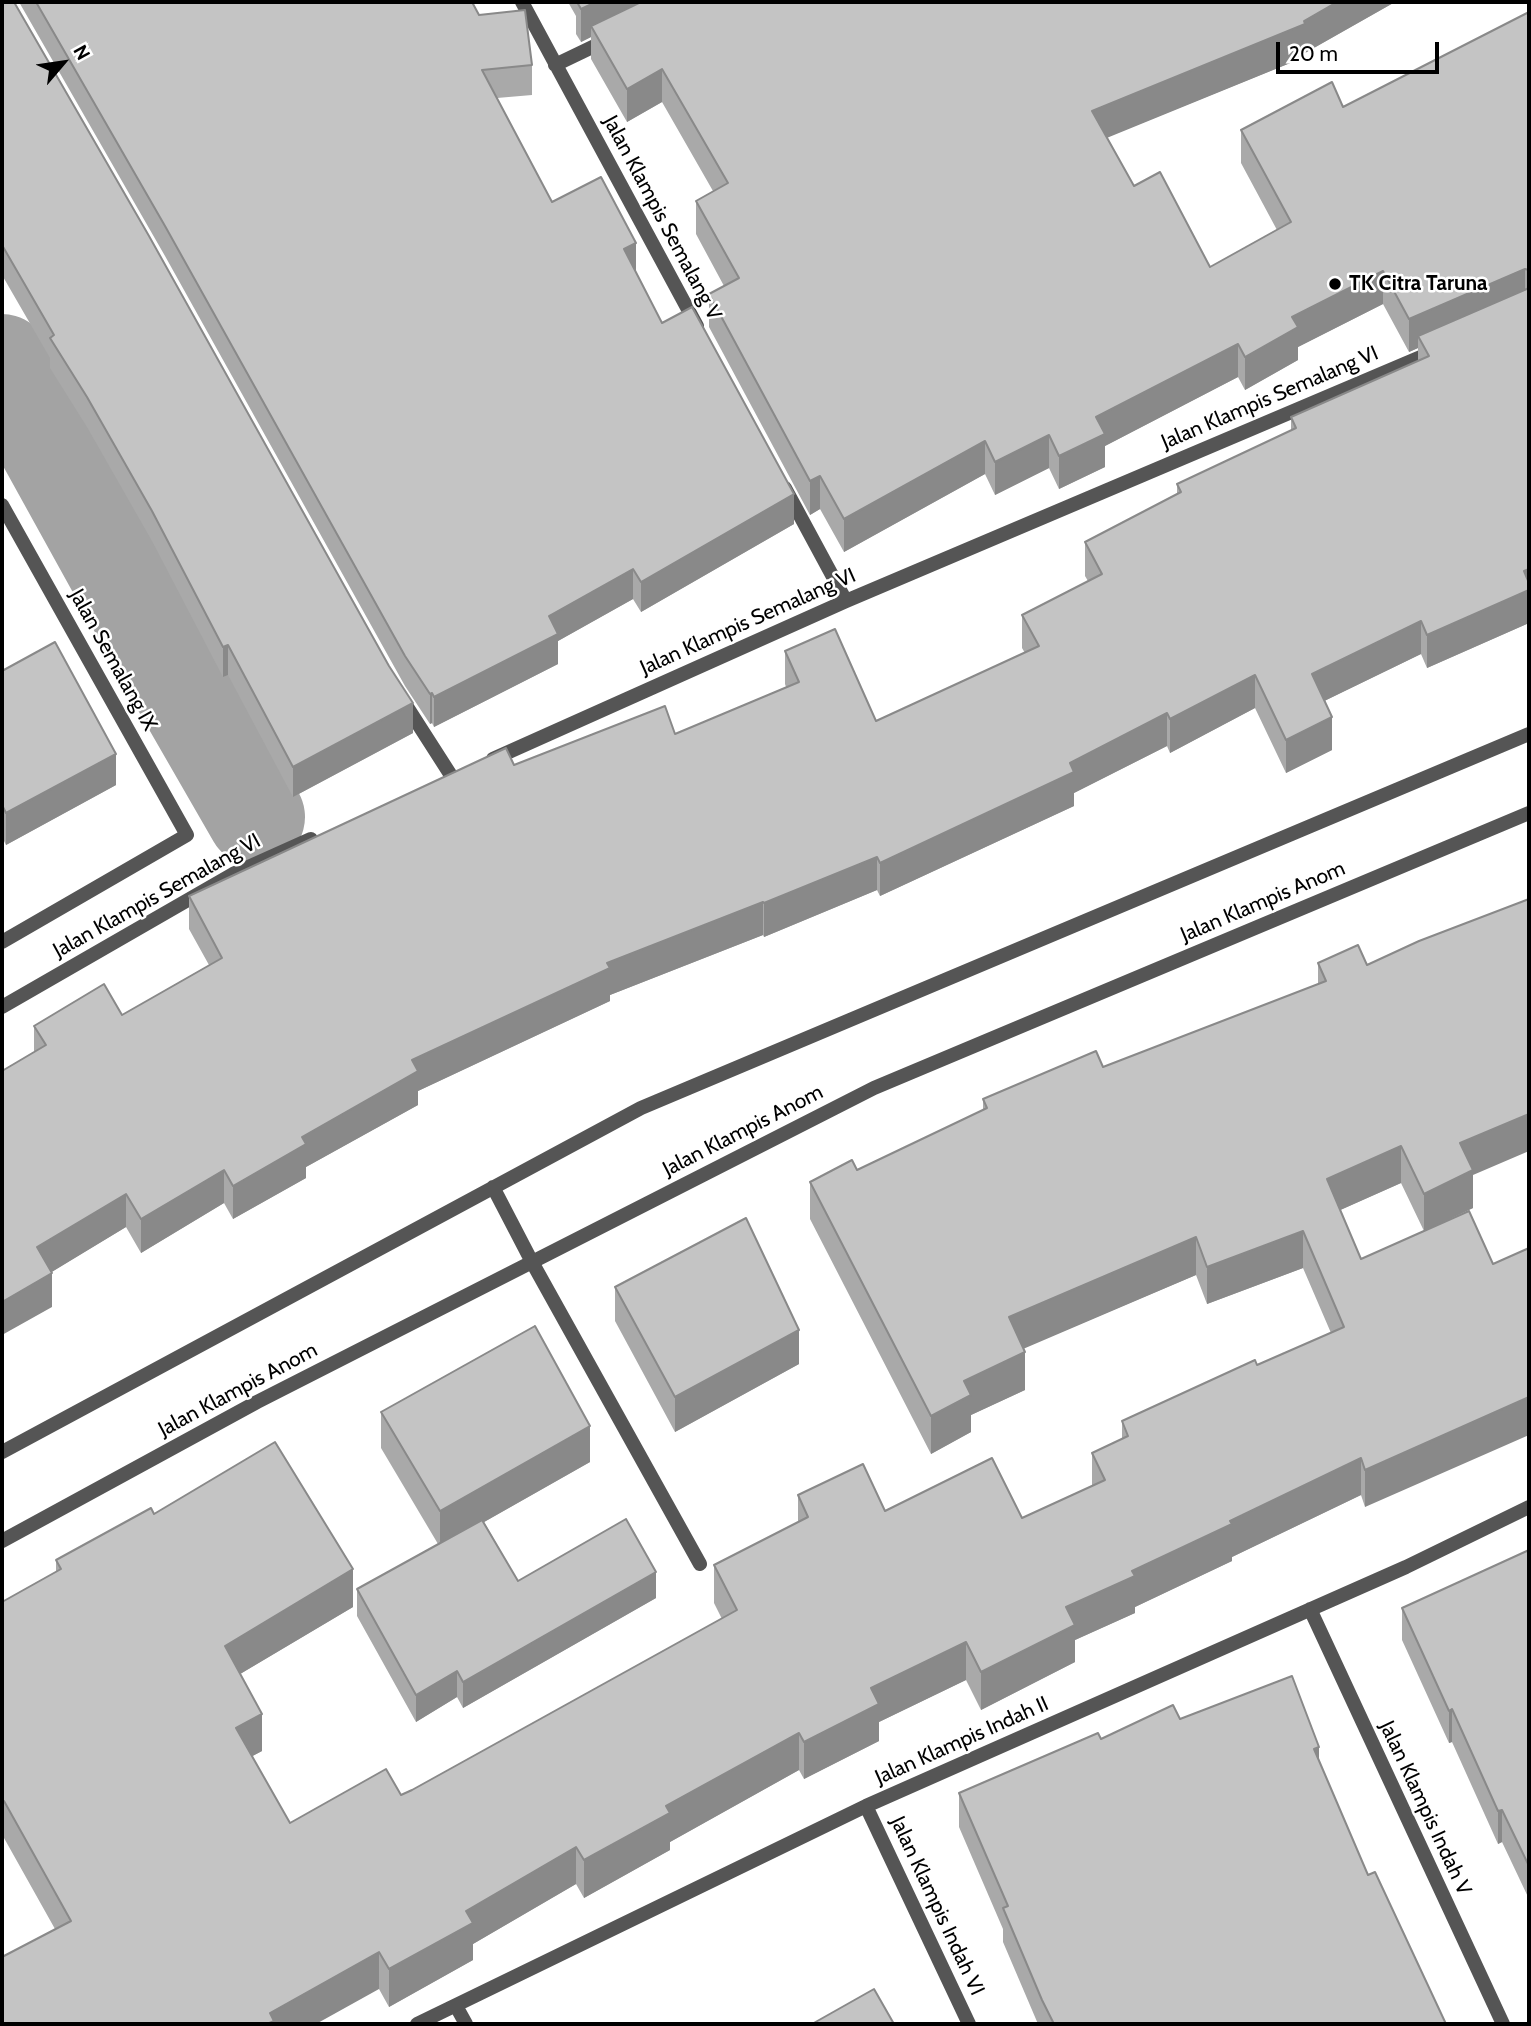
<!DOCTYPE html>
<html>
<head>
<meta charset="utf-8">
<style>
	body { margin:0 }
	#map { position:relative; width:1531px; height:2026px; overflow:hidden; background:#fff; font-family:Cabin,sans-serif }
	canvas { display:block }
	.frame { position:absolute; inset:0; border:4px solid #000; pointer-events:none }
	.north { position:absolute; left:28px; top:28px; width:70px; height:70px; -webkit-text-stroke:5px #fff; paint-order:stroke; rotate:61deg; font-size:19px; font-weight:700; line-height:28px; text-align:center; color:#000 }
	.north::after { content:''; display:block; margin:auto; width:24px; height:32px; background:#000; clip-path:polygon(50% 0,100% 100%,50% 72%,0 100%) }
	.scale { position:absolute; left:1276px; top:42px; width:163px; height:32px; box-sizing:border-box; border:4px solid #000; border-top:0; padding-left:9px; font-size:21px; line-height:24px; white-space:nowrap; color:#000; -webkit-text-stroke:5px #fff; paint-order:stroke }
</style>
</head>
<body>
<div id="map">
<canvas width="1531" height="2026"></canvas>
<div class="frame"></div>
<div class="north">N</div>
<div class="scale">20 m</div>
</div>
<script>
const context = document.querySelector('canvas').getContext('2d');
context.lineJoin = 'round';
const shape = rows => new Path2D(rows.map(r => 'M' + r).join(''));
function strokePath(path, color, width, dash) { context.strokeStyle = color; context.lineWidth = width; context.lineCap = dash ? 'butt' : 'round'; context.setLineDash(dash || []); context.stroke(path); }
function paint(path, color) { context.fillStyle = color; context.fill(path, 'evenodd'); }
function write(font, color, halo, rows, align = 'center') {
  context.font = font + ' Cabin,sans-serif'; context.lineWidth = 5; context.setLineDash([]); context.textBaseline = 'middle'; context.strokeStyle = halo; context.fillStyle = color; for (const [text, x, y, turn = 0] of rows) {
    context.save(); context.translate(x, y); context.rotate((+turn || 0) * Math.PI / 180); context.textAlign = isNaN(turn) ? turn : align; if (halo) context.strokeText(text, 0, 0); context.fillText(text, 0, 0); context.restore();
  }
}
strokePath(shape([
	[2,363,184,692,256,817]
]), '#a3a3a3', 98);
strokePath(shape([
	[522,2,697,326],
	[555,65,607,40],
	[785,488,846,601],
	[2,505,187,835,2,942],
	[402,699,452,777],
	[493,759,846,601,1435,351],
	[2,1007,233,874,311,839],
	[493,1187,532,1262,700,1564],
	[2,1452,641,1108,1529,734],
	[2,1541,257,1402,874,1088,1529,813],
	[1310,1609,1503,2024],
	[866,1806,969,2024],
	[456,2006,466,2024],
	[417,2024,866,1806,1406,1567,1529,1507]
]), '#555', 14);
paint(shape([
	[2,2,413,733,293,797,228,675,223,677,152,541,87,427,50,368,50,358,2,275],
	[19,2,472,2,479,15,532,65,532,95,497,98,552,202,636,272,662,323,794,524,641,612,633,599,558,641,558,664,434,727,432,723,430,724,405,686,165,256],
	[568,2,1395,2,1305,53,1305,57,1107,137,1134,186,1210,267,1277,230,1241,163,1241,130,1343,107,1529,12,1529,623,1427,668,1421,654,1324,701,1332,750,1286,773,1255,708,1170,753,1167,746,1074,793,1074,806,880,896,877,890,764,937,763,935,610,995,610,1001,418,1091,418,1105,306,1167,306,1178,233,1219,224,1203,141,1253,126,1227,51,1272,52,1307,34,1051,34,1026,122,1015,209,965,189,929,189,896,514,765,675,734,786,687,785,684,785,651,876,721,1025,653,1022,648,1022,615,1088,581,1085,576,1085,542,1177,494,1177,484,1291,431,1291,417,1418,361,1418,348,1409,352,1383,304,1298,347,1298,360,1245,390,1238,377,1105,446,1105,467,1059,489,1049,468,995,495,985,474,844,552,820,509,810,515,709,327,709,294,724,286,696,234,696,201,713,191,662,102,627,122,591,59,591,37,581,42,576,34,576,16],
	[2,671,116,785,6,845,2,837],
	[1318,963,1367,965,1473,1175,1473,1208,1424,1231,1401,1183,1340,1210,1361,1259,1469,1211,1365,1507,1361,1495,1232,1557,1232,1561,1135,1607,1135,1613,1075,1640,1075,1662,981,1710,966,1680,879,1722,879,1741,804,1779,799,1770,670,1842,670,1850,584,1898,576,1884,473,1944,473,1960,389,2007,379,1989,55,1929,4,1838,2,1602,56,1572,56,1560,154,1514,353,1607,240,1674,262,1751,252,1756,290,1823,401,1795,412,1790,722,1619,714,1603,714,1565,798,1522,798,1495,885,1511,1022,1518,1092,1486,1092,1453,1122,1439,1122,1421,1257,1365,1331,1333,1303,1268,1207,1304,1196,1275,1023,1348,1025,1390,971,1415,971,1432,931,1454,810,1219,810,1182,857,1170,983,1110,983,1099,1103,1067,1318,984],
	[615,1287,799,1364,675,1432,615,1321],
	[381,1412,590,1462,484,1522,518,1581,656,1598,463,1708,457,1697,416,1722,357,1616,357,1589,438,1544,381,1448],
	[1529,1550,1529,1899,1502,1842,1498,1844,1452,1742,1449,1743,1402,1640,1402,1608],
	[1180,1719,1319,1760,1368,1875,1446,2024,1038,2024,1003,1942,1003,1929,959,1827,959,1793,1101,1739]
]), '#a9a9a9');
paint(shape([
	[596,2,666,2,591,26,591,37,581,42,581,9],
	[1337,2,1395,2,1305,53,1305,57,1092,144,1092,111,1304,21],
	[662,69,662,102,627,122,627,89],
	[636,243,636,273,624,249],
	[1525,269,1525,302,1418,336,1418,348,1409,352,1409,319],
	[1383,271,1383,304,1298,347,1298,360,1245,390,1245,357,1292,317],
	[1238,344,1238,377,1105,446,1105,467,1059,489,1059,456,1096,417],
	[1049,435,1049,468,995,495,995,462],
	[985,441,985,474,844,552,844,519],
	[820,476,820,509,810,515,810,481],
	[794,494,794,524,641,612,641,582],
	[633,569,633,599,558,641,558,664,434,727,434,697,549,616],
	[1529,569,1529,623,1427,668,1427,635,1524,571],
	[1421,621,1421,654,1312,707,1312,674],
	[228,645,228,675,223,677,223,647],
	[1255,675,1255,708,1170,753,1170,719],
	[432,693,432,723,430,724,430,694],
	[413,703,413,733,293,797,293,767],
	[1167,713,1167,746,1074,793,1074,806,880,896,880,863],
	[1332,717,1332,750,1286,773,1286,740],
	[116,754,116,785,6,845,6,813],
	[877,857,877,890,764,937,764,903],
	[763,902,763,935,610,995,610,1001,418,1091,418,1105,306,1167,306,1178,233,1219,233,1186,412,1060,607,963],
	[1529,1114,1529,1151,1473,1175,1473,1208,1424,1231,1424,1194,1460,1143],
	[1401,1146,1401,1183,1327,1216,1327,1179],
	[224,1170,224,1203,141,1253,141,1219],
	[126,1194,126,1227,37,1281,37,1247],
	[1303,1231,1303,1268,1207,1304,1207,1267],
	[1196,1237,1196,1275,1009,1355,1009,1317],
	[52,1273,52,1307,2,1335,2,1302],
	[799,1330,799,1364,675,1432,675,1397],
	[1025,1352,1025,1390,971,1415,971,1432,931,1454,931,1416,964,1381],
	[1529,1397,1529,1435,1365,1507,1365,1470],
	[590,1426,590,1462,440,1547,440,1511],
	[1361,1458,1361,1495,1232,1557,1232,1561,1135,1607,1135,1613,1075,1640,1075,1662,981,1710,981,1672,1066,1607,1132,1571,1230,1521],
	[353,1569,353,1607,225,1683,225,1646],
	[656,1572,656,1598,463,1708,463,1682],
	[966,1642,966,1680,879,1722,879,1741,804,1779,804,1742,871,1688],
	[457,1671,457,1697,416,1722,416,1695],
	[1452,1709,1452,1742,1449,1743,1449,1711],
	[262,1714,262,1751,236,1765,236,1728],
	[799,1733,799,1770,670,1842,670,1850,584,1898,584,1860,666,1806],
	[1319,1747,1319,1781,1314,1749],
	[4,1801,4,1838,2,1840,2,1802],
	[1502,1810,1502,1842,1498,1844,1498,1811],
	[576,1847,576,1884,473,1944,473,1960,389,2007,389,1969,466,1911],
	[379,1952,379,1989,316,2024,267,2024,270,2013]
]), '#898989');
const building = shape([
	[2,2,14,2,149,236,389,666,413,703,293,767,228,645,223,647,152,511,87,397,50,338,54,335,2,245,2,2],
	[36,2,472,2,479,15,525,10,532,65,482,70,552,202,601,177,636,243,624,249,662,323,692,307,794,494,641,582,633,569,549,616,558,634,434,697,432,693,430,694,405,656,165,226,36,2],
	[577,2,596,2,581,9,577,2],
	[641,2,1337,2,1304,21,1305,24,1092,111,1134,186,1160,172,1210,267,1291,222,1241,130,1332,82,1343,107,1529,12,1529,270,1525,269,1409,319,1383,271,1292,317,1298,327,1245,357,1238,344,1096,417,1105,434,1059,456,1049,435,995,462,985,441,844,519,820,476,810,481,709,294,739,278,696,201,728,183,662,69,627,89,591,26,641,2],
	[1529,288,1529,569,1524,571,1529,583,1529,590,1427,635,1421,621,1312,674,1332,717,1286,740,1255,675,1170,719,1167,713,1070,763,1074,772,880,863,877,857,764,903,763,902,607,963,610,968,412,1060,418,1071,302,1137,306,1144,233,1186,224,1170,141,1219,126,1194,37,1247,52,1273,2,1302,2,1071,46,1045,34,1026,104,984,122,1015,222,958,189,896,506,748,514,765,665,706,675,734,799,682,785,651,835,629,876,721,1039,646,1022,615,1102,574,1085,542,1181,492,1177,484,1296,428,1291,417,1429,356,1418,336,1529,288],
	[55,642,116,754,6,813,2,805,2,671,55,642],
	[1529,899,1529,1114,1460,1143,1473,1170,1424,1194,1401,1146,1327,1179,1361,1259,1469,1211,1493,1264,1529,1248,1529,1397,1365,1470,1361,1458,1230,1521,1232,1524,1132,1571,1135,1576,1066,1607,1075,1625,981,1672,966,1642,871,1688,879,1704,804,1742,799,1733,666,1806,670,1813,584,1860,576,1847,466,1911,473,1923,389,1969,379,1952,270,2013,274,2021,267,2024,2,2024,2,1957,71,1921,4,1801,2,1802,2,1602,61,1569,56,1560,151,1508,154,1514,275,1442,353,1569,225,1646,262,1714,236,1728,290,1823,386,1769,401,1795,412,1790,737,1610,714,1565,808,1517,798,1495,863,1464,885,1511,992,1458,1022,1518,1105,1480,1092,1453,1128,1436,1122,1421,1255,1360,1257,1365,1344,1327,1303,1231,1207,1267,1196,1237,1009,1317,1025,1352,964,1381,971,1395,931,1416,810,1182,852,1160,857,1170,987,1108,983,1099,1096,1051,1103,1067,1326,981,1318,963,1358,945,1367,965,1419,941,1529,899],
	[746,1218,799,1330,675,1397,615,1287,746,1218],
	[535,1326,590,1426,440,1511,381,1412,535,1326],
	[626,1519,656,1572,463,1682,457,1671,416,1695,357,1589,482,1520,518,1581,626,1519],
	[1529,1550,1529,1866,1502,1810,1498,1811,1452,1709,1449,1711,1402,1608,1529,1550],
	[1292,1676,1319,1747,1314,1749,1368,1875,1375,1872,1446,2024,1054,2024,1042,2000,1003,1908,1008,1906,959,1793,1098,1733,1101,1739,1173,1705,1180,1719,1292,1676],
	[874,1989,894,2024,812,2024,874,1989]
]);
paint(building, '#c4c4c4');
strokePath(building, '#898989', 2);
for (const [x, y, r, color] of [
	[1335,284,7,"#000"]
]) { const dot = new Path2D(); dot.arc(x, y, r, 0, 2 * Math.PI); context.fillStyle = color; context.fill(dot); strokePath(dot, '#fff', 2.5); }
write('21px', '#000', '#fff', [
	["Jalan Klampis Semalang V",662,218,62],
	["Jalan Klampis Semalang VI",1270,398,-23],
	["Jalan Klampis Semalang VI",748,622,-24],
	["Jalan Semalang IX",113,660,61],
	["Jalan Klampis Semalang VI",157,896,-29],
	["Jalan Klampis Anom",1263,902,-23],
	["Jalan Klampis Anom",743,1131,-27],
	["Jalan Klampis Anom",238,1390,-28],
	["Jalan Klampis Indah II",962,1741,-24],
	["Jalan Klampis Indah V",1425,1808,65],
	["Jalan Klampis Indah VI",937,1906,65]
]);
write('bold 21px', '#000', '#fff', [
	["TK Citra Taruna",1349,284]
], 'left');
</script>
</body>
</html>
